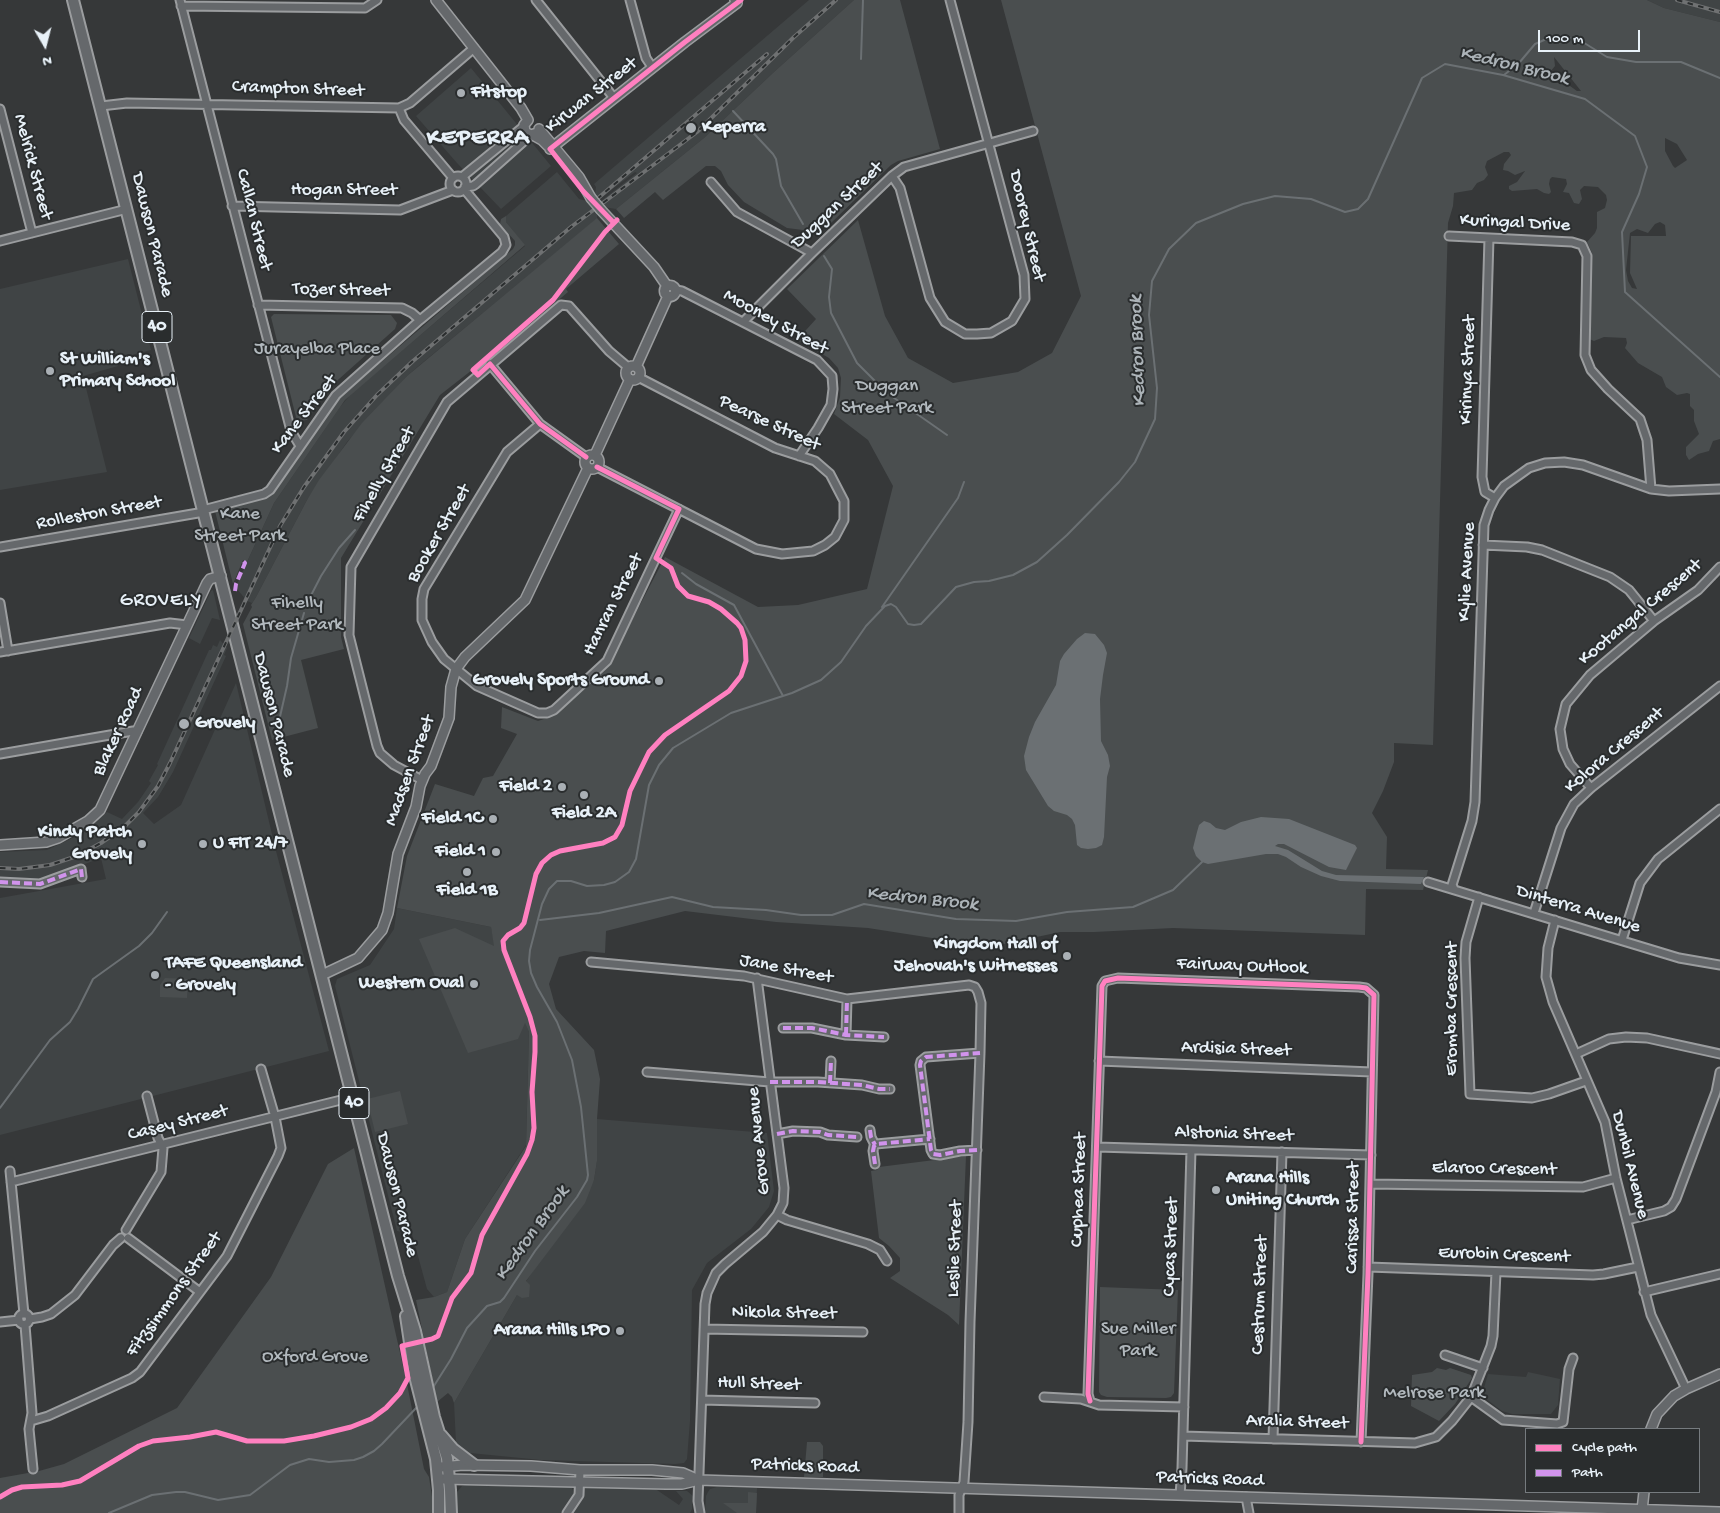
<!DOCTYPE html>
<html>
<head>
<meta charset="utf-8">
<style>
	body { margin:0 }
	#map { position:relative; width:1720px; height:1513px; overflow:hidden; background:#363839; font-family:"Gochi Hand",sans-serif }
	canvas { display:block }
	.legend { position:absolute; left:1525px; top:1428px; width:175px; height:65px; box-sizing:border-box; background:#2a2d2e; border:1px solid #767b7f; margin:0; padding:6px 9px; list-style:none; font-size:15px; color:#e8f1f8 }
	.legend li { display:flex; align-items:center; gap:10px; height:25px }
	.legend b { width:25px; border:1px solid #767b7f }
	.north { position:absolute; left:20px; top:20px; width:50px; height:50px; -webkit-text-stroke:4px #2a2d2e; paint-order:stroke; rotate:172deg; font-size:14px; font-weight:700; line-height:20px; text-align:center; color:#e8f1f8 }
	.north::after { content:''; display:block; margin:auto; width:18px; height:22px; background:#e8f1f8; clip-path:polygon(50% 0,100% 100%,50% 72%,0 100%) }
	.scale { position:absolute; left:1538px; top:30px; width:102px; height:22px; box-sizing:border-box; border:2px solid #e8f1f8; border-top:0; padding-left:6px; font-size:15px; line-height:18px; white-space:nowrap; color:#e8f1f8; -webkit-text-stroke:4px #2a2d2e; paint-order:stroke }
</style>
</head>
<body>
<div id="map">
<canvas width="1720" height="1513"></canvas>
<ul class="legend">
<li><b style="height:6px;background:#ff80c0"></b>Cycle path</li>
<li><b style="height:6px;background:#d193ec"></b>Path</li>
</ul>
<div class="north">N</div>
<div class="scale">100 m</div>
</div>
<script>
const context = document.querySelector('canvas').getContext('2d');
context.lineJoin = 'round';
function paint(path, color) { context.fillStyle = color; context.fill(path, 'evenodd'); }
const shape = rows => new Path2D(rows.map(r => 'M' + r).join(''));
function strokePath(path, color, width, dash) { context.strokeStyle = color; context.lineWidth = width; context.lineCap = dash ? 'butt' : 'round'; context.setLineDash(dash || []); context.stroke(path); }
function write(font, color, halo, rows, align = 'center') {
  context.font = font + ' "Gochi Hand",sans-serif'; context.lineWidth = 4; context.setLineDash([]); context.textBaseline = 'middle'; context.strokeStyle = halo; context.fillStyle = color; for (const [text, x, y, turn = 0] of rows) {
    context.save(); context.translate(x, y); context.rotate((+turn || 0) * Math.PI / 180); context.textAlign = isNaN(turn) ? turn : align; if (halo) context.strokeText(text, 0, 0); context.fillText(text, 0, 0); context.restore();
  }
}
paint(shape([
	[809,0,854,0,774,72,704,138,616,209,604,207,601,201,637,173,635,172,599,199,595,195,596,187,594,184],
	[1647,0,1720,0,1720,22,1664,8],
	[471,68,551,166,501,209,457,163,416,116],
	[557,172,579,199,587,201,597,215,597,219,421,364,407,376,347,442,307,500,256,597,252,603,247,601,237,589,237,584,274,503,340,407,351,394,525,246,506,222,506,216],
	[128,259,151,350,116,359,118,366,83,376,107,472,0,490,0,289],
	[213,590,220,620,212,618,200,644,189,638,211,591],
	[220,640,227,648,224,655,226,656,173,772,158,797,143,813,154,824,181,805,236,683,276,851,329,1051,0,1135,0,898,106,879,101,858,39,881,0,879,0,852,47,850,79,835,107,812,122,819,138,802,151,783,149,781,158,765,157,764,209,650,211,650,213,645,217,647],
	[397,908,491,927,495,946,529,1032,526,1145,465,1239,447,1292,434,1297,427,1289,412,1234,397,1231,335,986,337,979,370,965,394,929],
	[597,1119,767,1133,774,1191,769,1207,751,1229,707,1263,692,1290,690,1421,687,1459,684,1463,675,1464,541,1460,470,1453,460,1447,456,1443,454,1403,517,1295,594,1180,597,1161],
	[1528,1372,1560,1379,1558,1405,1551,1414,1512,1414,1502,1411,1485,1398,1484,1388,1488,1374,1526,1377],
	[469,1484,570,1486,572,1488,574,1494,562,1513,454,1513,457,1492,462,1486],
	[584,1486,654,1488,679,1505,683,1499,676,1491,687,1491,693,1496,692,1509,690,1513,572,1513,582,1498],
	[717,1487,757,1488,756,1513,705,1513,706,1496,708,1492,710,1489]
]), '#404445');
paint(shape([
	[854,0,900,0,940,149,898,161,891,165,830,224,823,216,808,228,803,230,787,228,744,202,728,185,721,171,715,166,706,166,663,200,655,192,624,218,616,209,704,138,774,72],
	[1001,0,1647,0,1664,8,1720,22,1720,439,1713,441,1709,451,1698,454,1689,460,1686,455,1686,447,1699,434,1694,421,1694,410,1690,406,1690,394,1687,393,1677,395,1666,387,1662,377,1638,363,1625,348,1627,343,1626,338,1604,337,1594,341,1589,339,1592,253,1587,242,1595,233,1597,228,1597,212,1605,208,1607,200,1606,195,1598,187,1584,186,1580,190,1582,199,1579,204,1574,203,1569,193,1563,192,1567,184,1566,179,1552,177,1550,179,1549,184,1551,192,1549,194,1544,193,1537,189,1512,191,1509,189,1509,186,1517,182,1525,171,1515,175,1508,171,1503,170,1504,164,1511,155,1509,152,1504,152,1487,161,1485,167,1488,175,1484,180,1477,183,1472,190,1454,193,1453,206,1448,223,1433,745,1394,743,1394,762,1383,791,1372,813,1387,837,1386,869,1428,870,1423,890,1366,889,1365,935,1173,928,1094,932,1060,932,990,947,868,928,776,922,685,911,606,931,605,953,584,951,559,957,549,984,556,1009,594,1050,600,1079,597,1119,597,1161,594,1180,585,1203,526,1281,530,1285,529,1297,522,1298,517,1295,454,1403,452,1397,448,1393,437,1402,416,1300,434,1297,447,1292,465,1239,526,1146,529,1032,525,1023,518,1039,468,1053,419,939,455,928,494,946,491,927,397,908,407,856,435,784,474,796,483,778,493,776,517,734,501,728,502,707,538,721,550,717,607,668,665,557,758,607,798,605,867,589,893,486,868,440,834,414,840,397,841,378,838,368,829,358,797,340,816,319,787,289,858,220,885,316,908,358,953,383,1018,372,1052,353,1081,296],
	[1554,57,1581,91,1577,91,1570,86,1558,83,1550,78,1550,72,1555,66],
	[1665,138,1677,144,1687,160,1675,168,1673,166,1665,151],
	[1660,222,1665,225,1666,236,1631,236,1630,273,1637,289,1632,288,1628,281,1626,270,1630,233,1637,229,1648,233,1655,224],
	[506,216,506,222,525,245,345,400,274,503,247,562,243,560,233,584,215,511,260,500,272,493,337,400,513,249,515,245,515,241,500,224,501,219],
	[597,218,619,244,566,289,568,292,522,331,440,395,341,558,341,637,344,649,301,660,318,728,272,740,243,624,252,607,251,605,256,597,307,500,319,480,362,423,407,376],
	[274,314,391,315,397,323,395,329,330,387,307,420,297,421,271,317],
	[165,978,188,979,187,998,160,997,160,985],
	[400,1091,408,1124,375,1132,367,1099],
	[354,1148,407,1384,424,1469,429,1477,433,1503,432,1513,0,1513,0,1478,39,1471,64,1464,177,1408,271,1277,328,1164],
	[966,1156,959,1325,948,1315,890,1278,900,1271,900,1258,889,1246,879,1238,871,1171,877,1170,879,1167],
	[1100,1287,1178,1290,1174,1393,1171,1397,1166,1398,1107,1397,1101,1395,1099,1392],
	[1437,1368,1446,1370,1450,1368,1471,1375,1472,1378,1455,1404,1439,1421,1411,1406,1412,1375,1432,1372],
	[807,1442,820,1442,823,1446,823,1477,804,1477],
	[748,1492,757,1493,756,1513,737,1513,723,1503,748,1503]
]), '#4a4e4f');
paint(shape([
	[1085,633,1095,634,1104,645,1107,653,1103,675,1100,699,1101,741,1108,755,1110,766,1107,777,1104,837,1102,845,1096,848,1088,849,1081,848,1077,845,1075,825,1072,819,1067,815,1054,811,1048,806,1026,770,1024,756,1029,737,1035,722,1056,685,1060,661,1064,654,1077,639],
	[1261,817,1289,819,1355,845,1357,848,1346,870,1329,867,1284,844,1278,844,1275,846,1288,850,1322,871,1336,875,1424,877,1421,884,1340,881,1321,876,1301,867,1286,857,1278,854,1266,854,1208,864,1202,862,1196,856,1193,848,1197,832,1199,825,1204,821,1210,823,1216,828,1225,830,1241,822]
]), '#6b7073');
strokePath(shape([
	[861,59,863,0],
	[1504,75,1519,63,1535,44,1551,37,1563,36,1581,41,1607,57,1636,62,1681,62,1720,78],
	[733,111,773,154,776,159,781,186,803,224],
	[824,256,832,269,829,297,831,313,857,363,887,393,947,435],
	[682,573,696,584,734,605,783,696],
	[305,607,321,576,339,548,355,530],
	[882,607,958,498,964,482],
	[279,721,287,686,291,658,304,613],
	[540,920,599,913,672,897,713,907,766,910,801,915,832,915,864,904,956,919,1016,921,1067,912,1133,907,1173,890,1202,862],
	[0,1108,50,1040,70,1022,78,1009,93,979,139,946,152,933,167,912],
	[432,1389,451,1359,467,1328,487,1306,500,1302,504,1298,535,1251,577,1197,587,1180,588,1175,581,1107,572,1060,557,1022,537,987,531,973,529,961,530,950,542,904,549,889,557,881,571,881,587,886,604,885,615,882,629,872,636,859,649,785,659,765,673,748,731,713,792,693,821,680,841,662,866,626,885,606,891,604,896,607,908,624,914,625,921,624,956,587,974,582,989,581,1013,575,1037,562,1067,535,1119,482,1135,462,1155,419,1157,388,1149,315,1152,281,1169,249,1196,223,1243,204,1275,196,1311,199,1345,212,1358,209,1368,199,1422,78,1445,64,1503,75,1585,99,1635,136,1647,167,1639,194,1622,232,1625,292,1720,377],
	[109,1513,152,1495,176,1492,185,1492,218,1500,250,1495,290,1465,309,1459,329,1462,354,1460,363,1457,374,1451,382,1444,418,1406]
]), '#6b7073', 2);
const street = shape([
	[180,0,291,431,300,446],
	[536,0,614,98],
	[630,0,646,58,652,67],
	[181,6,365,8,377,0],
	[101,106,127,103,399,108,410,103,474,48],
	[399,108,404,120,453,178],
	[0,109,32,233],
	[892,176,900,188,930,298,945,322,965,334,977,334,991,333,1012,321,1025,299,1024,275,950,0],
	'450 184a8 8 0 1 1 16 0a8 8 0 1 1-16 0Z',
	[462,177,523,127],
	[711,182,737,212,812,253],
	[465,187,473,186,476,184,531,135],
	[232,206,400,210,453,190],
	[1449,236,1572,242,1582,245,1587,256,1585,355,1591,370,1608,389,1640,419,1647,440,1651,489],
	[1489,238,1482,477,1485,492,1495,498],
	[0,241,127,209],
	[676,290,682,291,817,360,832,376,833,389,831,405,818,428,799,456],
	[258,305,402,308,412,313,420,320],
	[743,322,812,253,892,176,904,167,1033,131],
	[490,364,540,424,586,457],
	[540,424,507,452,424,589,422,599,422,620,432,642,444,659,477,686,538,713,547,713,554,710,607,661,679,509],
	[597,467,756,549,782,554,813,551,825,545,835,537,844,520,844,501,830,474,815,461,775,448,638,377],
	[203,510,264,494,270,490,336,395,420,320,502,252,506,245,504,237,464,189],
	[1483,545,1527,547,1542,550,1610,577,1629,590,1654,621],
	[0,547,204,512],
	[0,603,8,651],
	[0,652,170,623,187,625],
	[0,754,133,731,137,732],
	[422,780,394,765,380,753,377,746,349,635,351,567,447,402,561,305,569,306,609,351,629,368],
	[1591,788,1570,764,1563,749,1560,729,1566,704,1590,675,1654,621,1698,590,1720,567],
	[0,882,40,884,81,869,82,877],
	[1428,882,1679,958,1720,965],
	[1454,889,1452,885,1472,821,1475,802,1484,525,1489,510,1495,498,1504,486,1529,468,1545,463,1564,462,1583,465,1651,489,1669,491,1720,489],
	[1479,897,1466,942,1465,958,1470,1094,1532,1098,1549,1094,1586,1081],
	[1534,913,1561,828,1574,804,1591,788,1720,686],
	[1555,920,1548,948,1546,977,1553,1002,1605,1122,1616,1178,1651,1315,1686,1389],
	[1622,940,1640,883,1658,859,1720,809],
	[591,962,744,976,847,999,969,985,975,987,978,992,981,1003,980,1053,970,1322,968,1422,964,1482,959,1495,959,1513],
	[783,1028,812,1028,846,1035,884,1037],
	[846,1035,847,999],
	[1576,1054,1609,1039,1626,1037,1647,1038,1720,1054],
	[1099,1061,1372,1072],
	[647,1072,770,1082,818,1082,862,1085,879,1089,890,1089],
	[830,1083,831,1061],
	[870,1130,871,1137,875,1145],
	[777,1134,793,1131,820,1132,828,1135,857,1137],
	[1097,1147,1371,1155],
	[977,1150,960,1151,940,1155,933,1154,931,1150,920,1065,921,1061,926,1057,980,1053],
	[875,1164,873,1151,874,1146,876,1144,930,1139],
	[10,1171,24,1314],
	[11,1182,353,1097],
	[1370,1184,1583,1187,1616,1178],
	[777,1215,787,1220,868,1244,880,1250,887,1261],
	[1627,1220,1664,1211,1671,1207,1676,1199,1716,1092,1720,1072],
	[126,1230,161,1172,163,1148,158,1138,147,1096],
	[128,1238,200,1292],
	[1368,1267,1593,1275,1604,1274,1638,1267],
	[1644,1292,1720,1274],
	'18.5 1319a5.5 5.5 0 1 1 11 0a5.5 5.5 0 1 1-11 0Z',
	[30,1319,42,1317,51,1314,75,1295,113,1245,121,1238],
	[0,1322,19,1320],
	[25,1325,32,1413,29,1429,33,1469],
	[704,1329,863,1332],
	[1445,1355,1483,1368],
	[1044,1397,1081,1399,1099,1405,1184,1407],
	[1471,1397,1503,1420,1557,1424,1563,1422,1569,1369,1573,1358],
	[702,1400,815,1403],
	[1090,1401,1088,1394,1102,986,1105,981,1118,978,1359,987,1366,988,1374,995,1368,1274,1361,1442],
	[31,1421,48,1416,132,1378,140,1372,227,1256,278,1156,281,1148,275,1117,261,1069],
	[1183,1436,1415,1443,1436,1437,1452,1421,1471,1397,1491,1346,1493,1336,1496,1272],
	[1273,1439,1282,1152],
	[1180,1495,1182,1468,1191,1150],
	[1246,1497,1249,1513],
	[567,1513,579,1495,580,1470],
	[700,1513,698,1501,705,1304,707,1293,716,1273,725,1264,763,1232,777,1215,783,1203,784,1188,757,978]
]);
const secondary = shape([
	[436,0,521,108,528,120],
	[528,120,524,125,525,132,531,135,537,133],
	[539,129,579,177,591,198],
	[533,135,542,140,548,146],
	[550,149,685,42,737,3,735,0],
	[601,210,654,267,667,286],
	'664.5 291a5.5 5.5 0 1 1 11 0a5.5 5.5 0 1 1-11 0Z',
	'626 373a7 7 0 1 1 14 0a7 7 0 1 1-14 0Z',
	[636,367,668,296],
	'585 462a7 7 0 1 1 14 0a7 7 0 1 1-14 0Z',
	[595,455,630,379],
	[0,845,46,842,58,838,88,821,100,810,207,583,210,579,221,576],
	[322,975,358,958,382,930,388,913,398,854,416,807,420,786,425,774,431,766,449,718,451,687,456,669,465,657,525,600,588,468],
	[1651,1429,1657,1414,1674,1396,1686,1389,1720,1374],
	[441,1467,463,1465,531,1466,580,1470,652,1470,683,1473,699,1480],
	[443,1479,666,1484,682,1484,699,1480,1720,1512],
	[1642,1510,1644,1492]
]);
const primary = shape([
	[73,0,398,1276,415,1331,434,1417,447,1458,450,1490,451,1513],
	[406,1316,415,1376,436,1459,439,1490,439,1513],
	[441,1435,453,1449,474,1465]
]);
strokePath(street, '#9b9d9f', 11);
strokePath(secondary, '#9b9d9f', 12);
strokePath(primary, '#9b9d9f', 14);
strokePath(street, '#65686b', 7);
strokePath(secondary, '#65686b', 9);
strokePath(primary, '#65686b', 10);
const rail = shape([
	[1677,0,1720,12],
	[597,199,767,54],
	[0,868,19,869,50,865,77,856,101,843,124,827,139,812,158,786,170,763,280,526,304,487,344,432,377,395,413,361,571,227,697,132,794,37,836,0]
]);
strokePath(rail, '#6f7172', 4);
strokePath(rail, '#2a2d2e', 2, [5.5]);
const secondaryBridge = shape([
	[591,198,601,210]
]);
strokePath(secondaryBridge, '#9b9d9f', 12, []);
strokePath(secondaryBridge, '#65686b', 9);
strokePath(shape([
	[235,591,236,584,245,563,243,561],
	[0,882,40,884,81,869,82,877],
	[783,1028,812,1028,846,1035,884,1037],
	[846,1035,847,999],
	[770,1082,818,1082,862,1085,879,1089,890,1089],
	[830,1083,831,1061],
	[870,1130,871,1137,875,1145],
	[777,1134,793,1131,820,1132,828,1135,857,1137],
	[977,1150,960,1151,940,1155,933,1154,931,1150,920,1065,921,1061,926,1057,980,1053],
	[875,1164,873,1151,874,1146,876,1144,930,1139]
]), '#d193ec', 4, [8, 4]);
strokePath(shape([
	[614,223,583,191,550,149,685,42,741,0],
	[586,457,540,424,490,364,478,375,473,370,553,300,605,232,617,220],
	[1090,1401,1088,1394,1102,986,1105,981,1118,978,1359,987,1366,988,1374,995,1368,1274,1361,1442],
	[0,1497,12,1490,22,1487,62,1485,80,1481,139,1446,153,1441,190,1437,216,1432,247,1441,284,1441,314,1436,351,1427,371,1419,386,1408,400,1393,408,1378,402,1346,432,1339,438,1336,452,1298,471,1273,482,1235,527,1154,532,1140,534,1128,532,1092,535,1052,535,1036,530,1017,504,950,503,941,508,935,520,928,524,923,536,874,542,863,551,855,560,851,603,843,615,837,622,825,630,791,649,752,665,735,729,691,741,676,746,661,745,640,741,628,737,623,721,609,709,602,688,596,678,586,671,568,656,558,679,509,597,467]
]), '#ff80c0', 5);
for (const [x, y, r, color] of [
	[461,93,5,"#aab0b5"],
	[691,128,6,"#aab0b5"],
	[50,371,5,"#aab0b5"],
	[659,681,5,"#aab0b5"],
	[184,724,6,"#aab0b5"],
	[562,787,5,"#aab0b5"],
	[584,795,5,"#aab0b5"],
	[493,819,5,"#aab0b5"],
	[142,844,5,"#aab0b5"],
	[203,844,5,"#aab0b5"],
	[496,852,5,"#aab0b5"],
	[467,872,5,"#aab0b5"],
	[1067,956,5,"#aab0b5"],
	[155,975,5,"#aab0b5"],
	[474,984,5,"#aab0b5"],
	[1216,1190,5,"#aab0b5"],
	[620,1331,5,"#aab0b5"]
]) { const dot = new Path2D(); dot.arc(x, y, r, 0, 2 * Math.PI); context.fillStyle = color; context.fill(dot); strokePath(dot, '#2a2d2e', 2); }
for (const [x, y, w] of [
	[157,327,30],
	[354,1103,30]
]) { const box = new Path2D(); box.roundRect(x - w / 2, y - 15.5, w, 31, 4); context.fillStyle = '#2a2d2e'; context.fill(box); strokePath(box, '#e8f1f8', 1); }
write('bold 18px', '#e8f1f8', null, [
	["40",157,327],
	["40",354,1103]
]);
write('19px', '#e8f1f8', '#2a2d2e', [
	["Crampton Street",298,90,2],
	["Kirwan Street",592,96,-38],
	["Melrick Street",32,167,75],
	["Hogan Street",344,191],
	["Duggan Street",838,206,-43],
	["Callan Street",253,220,76],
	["Kuringal Drive",1515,224,3],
	["Doorey Street",1026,226,77],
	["Dawson Parade",151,235,76],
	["Tozer Street",341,291,1],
	["Mooney Street",775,323,29],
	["Kirinya Street",1469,370,-88],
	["Kane Street",305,415,-52],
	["Pearse Street",769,424,25],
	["Fihelly Street",385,475,-60],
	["Rolleston Street",99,514,-10],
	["Booker Street",440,534,-60],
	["Kylie Avenue",1468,572,-87],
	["Hanran Street",614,605,-63],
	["Kootangal Crescent",1641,613,-40],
	["Dawson Parade",273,715,76],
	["Blaker Road",119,732,-65],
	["Kolora Crescent",1615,751,-40],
	["Madsen Street",411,771,-70],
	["Dinterra Avenue",1578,910,17],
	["Fairway Outlook",1242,967,2],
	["Jane Street",786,970,11],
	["Eromba Crescent",1453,1009,-90],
	["Ardisia Street",1236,1050,2],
	["Casey Street",178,1124,-14],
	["Alstonia Street",1234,1135,2],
	["Grove Avenue",760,1141,-96],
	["Dunbil Avenue",1629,1165,76],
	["Elaroo Crescent",1494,1170,1],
	["Cuphea Street",1080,1190,-88],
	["Dawson Parade",396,1195,76],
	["Carissa Street",1354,1218,-89],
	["Cycas Street",1172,1247,-88],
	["Leslie Street",956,1249,-88],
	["Eurobin Crescent",1504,1256,2],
	["Fitzsimmons Street",175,1295,-54],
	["Cestrum Street",1261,1295,-88],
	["Nikola Street",784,1314,1],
	["Hull Street",759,1385,2],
	["Aralia Street",1297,1423,2],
	["Patricks Road",805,1467,2],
	["Patricks Road",1210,1480,2]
]);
write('bold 19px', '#e8f1f8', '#2a2d2e', [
	["Fitstop",471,93,"left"],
	["Keperra",702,128,"left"],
	["St William's",60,360,"left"],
	["Primary School",60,382,"left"],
	["Grovely Sports Ground",649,681],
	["Grovely",195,724,"left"],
	["Field 2",552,787],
	["Field 2A",584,814,"center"],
	["Field 1C",483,819],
	["Kindy Patch",132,833],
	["Grovely",132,855],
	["U FIT 24/7",213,844,"left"],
	["Field 1",486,852],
	["Field 1B",467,891,"center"],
	["Kingdom Hall of",1057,945],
	["Jehovah's Witnesses",1057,967],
	["TAFE Queensland",165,964,"left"],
	["- Grovely",165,986,"left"],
	["Western Oval",464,984],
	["Arana Hills",1226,1179,"left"],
	["Uniting Church",1226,1201,"left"],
	["Arana Hills LPO",610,1331]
], 'right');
write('19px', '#b2b9be', '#2a2d2e', [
	["Jurayelba Place",317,350],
	["Duggan",887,387],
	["Street Park",887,409],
	["Kane",240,515],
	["Street Park",240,537],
	["Fihelly",297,604],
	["Street Park",297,626],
	["Sue Miller",1138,1330],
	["Park",1138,1352],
	["Oxford Grove",315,1358],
	["Melrose Park",1434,1394]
]);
write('italic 20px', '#acb3b8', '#2a2d2e', [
	["Kedron Brook",1514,67,14],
	["Kedron Brook",1139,351,-92],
	["Kedron Brook",922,900,6],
	["Kedron Brook",533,1234,-54]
]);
context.letterSpacing = '1px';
write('20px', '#e8f1f8', '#2a2d2e', [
	["GROVELY",161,602]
]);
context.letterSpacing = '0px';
context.letterSpacing = '1px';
write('bold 24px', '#e8f1f8', '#2a2d2e', [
	["KEPERRA",478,139]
]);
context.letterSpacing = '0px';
</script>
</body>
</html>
